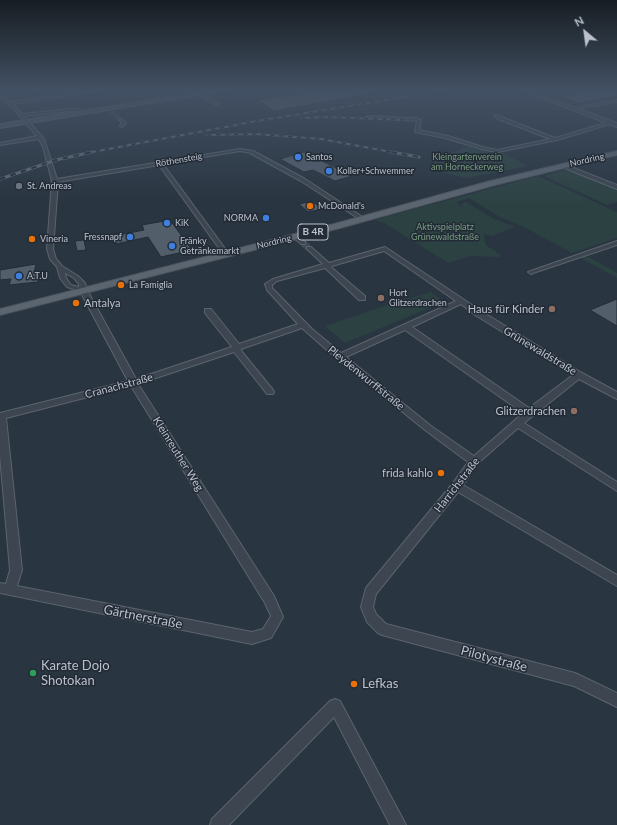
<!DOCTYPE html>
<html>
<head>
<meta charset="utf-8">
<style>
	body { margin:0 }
	#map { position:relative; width:617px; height:825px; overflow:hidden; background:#293540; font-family:Lato,sans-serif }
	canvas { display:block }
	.north { position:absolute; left:565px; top:12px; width:40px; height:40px; -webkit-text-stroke:3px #222b36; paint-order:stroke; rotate:331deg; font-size:11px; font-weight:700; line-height:16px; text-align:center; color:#bac1cb }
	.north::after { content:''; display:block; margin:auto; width:14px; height:18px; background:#bac1cb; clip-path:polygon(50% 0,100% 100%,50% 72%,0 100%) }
</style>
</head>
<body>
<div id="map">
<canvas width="617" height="825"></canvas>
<div class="north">N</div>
</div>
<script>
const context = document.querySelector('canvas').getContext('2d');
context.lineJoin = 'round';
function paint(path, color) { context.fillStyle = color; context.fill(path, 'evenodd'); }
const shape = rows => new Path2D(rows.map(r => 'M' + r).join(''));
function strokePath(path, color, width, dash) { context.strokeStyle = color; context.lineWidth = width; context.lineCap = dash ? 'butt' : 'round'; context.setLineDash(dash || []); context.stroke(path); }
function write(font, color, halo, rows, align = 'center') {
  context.font = font + ' Lato,sans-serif'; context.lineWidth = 3; context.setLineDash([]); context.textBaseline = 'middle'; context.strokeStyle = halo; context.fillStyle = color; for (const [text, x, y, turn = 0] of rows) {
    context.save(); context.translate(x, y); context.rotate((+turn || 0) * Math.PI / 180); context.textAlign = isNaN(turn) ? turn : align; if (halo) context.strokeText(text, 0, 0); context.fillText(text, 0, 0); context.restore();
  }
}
paint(shape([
	[468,146,490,153,503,153,528,166,466,178,445,173,431,161],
	[564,170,573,172,617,190,617,202,607,205,544,176],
	[538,176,617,212,617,238,572,253,524,227,500,217,469,198,457,202,467,214,460,204,466,202,494,219,515,227,492,236,483,234,486,245,502,256,498,257,471,256,448,263,384,223,374,220],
	[585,255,617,273,617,278,579,257],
	[431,292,444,302,345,343,325,326,390,304]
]), '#2c4242');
strokePath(shape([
	[27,93,41,90]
]), '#405368', 1.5);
const building = shape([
	[302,90,369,90,369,94,274,111,258,100,306,92,302,90],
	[592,90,617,90,617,96,579,103,561,97,592,90],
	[304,152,352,176,335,181,313,170,304,172,280,159,304,152],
	[312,201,322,209,308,212,299,204,312,201],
	[170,220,192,250,161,257,148,237,116,244,113,236,144,230,142,225,170,220],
	[84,240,86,250,77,251,75,241,84,240],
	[36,264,34,273,39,272,38,282,9,285,11,279,0,280,0,270,36,264],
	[617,299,617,326,590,310,617,299]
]);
paint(building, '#535e6b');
strokePath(building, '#242d38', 1);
strokePath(shape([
	[111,111,121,120]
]), '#3f4a55', 4.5, [4.5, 2]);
strokePath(shape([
	[303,243,309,248]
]), '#3f4a55', 7, [7, 3.5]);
const minor = shape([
	[94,90,103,90,13,104,22,114,71,109,78,109,83,113,81,114,76,111,71,111,24,116,44,139,57,179,240,149,253,151,305,179,361,216,356,217,301,181,250,153,240,151,163,164,226,250,223,252,221,251,159,165,58,182,53,249,56,259,62,266,78,276,85,283,87,290,136,379,232,347,205,313,205,309,211,309,239,344,298,324,267,290,265,284,273,279,323,264,307,249,307,247,311,247,329,263,385,247,481,311,582,373,617,392,617,399,579,379,524,423,617,482,617,491,518,428,477,464,463,485,617,575,617,586,458,492,376,594,373,607,376,614,386,624,575,673,617,693,617,707,574,686,382,635,378,633,367,622,361,607,366,588,453,483,468,462,425,430,337,359,302,328,241,349,242,352,273,390,274,392,273,394,267,394,234,352,138,384,274,596,283,617,271,638,252,644,0,593,0,583,6,584,10,570,0,456,0,413,128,381,80,291,67,287,60,278,57,267,50,259,47,249,52,181,43,147,39,139,0,145,0,143,37,136,13,108,0,97,0,94,10,102,94,90],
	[384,251,456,301,341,353,312,329,272,288,272,285,277,281,325,268,359,300,365,300,365,296,332,268,332,266,384,251],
	[65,273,74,278,79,284,79,287,71,285,66,278,65,273],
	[461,304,475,315,573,375,529,408,412,327,461,304],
	[405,330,523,413,474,456,431,426,346,357,405,330],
	[131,386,265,603,271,616,263,629,252,632,17,586,22,570,6,418,131,386],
	[201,93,202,93,219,104,216,105,200,95,201,93],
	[617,100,617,102,574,109,572,108,617,100],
	[496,115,555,138,609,122,613,123,557,140,498,152,485,150,445,138,415,132,417,121,366,117,368,116,415,118,421,120,419,130,448,136,486,148,498,150,550,139,498,119,494,116,496,115],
	[121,119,126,123,122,127,120,126,122,123,119,120,121,119],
	[562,165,566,165,617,185,617,189,562,167,562,165],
	[296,235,305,242,305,244,301,244,294,238,293,237,296,235],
	[617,241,617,245,533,273,531,274,528,272,617,241],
	[335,699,340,701,406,825,390,825,334,717,229,825,210,825,212,819,330,701,335,699]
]);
const tertiary = shape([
	[521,90,527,90,617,123,617,127,521,90]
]);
const secondary = shape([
	[215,90,228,90,0,128,0,124,215,90]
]);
const primary = shape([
	[617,151,617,155,495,185,340,228,0,315,0,309,334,224,490,181,617,151]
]);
strokePath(minor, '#5b646e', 2);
strokePath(tertiary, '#5b646e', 2);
strokePath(secondary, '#5b646e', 2);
strokePath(primary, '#4a525d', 2);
paint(minor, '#3d4650');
paint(tertiary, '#3d4650');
paint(secondary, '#4c5663');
paint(primary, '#5b6570');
const railFar1 = shape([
	[301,118,329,117,405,120],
	[207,135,256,134,321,139,397,153],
	[87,153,257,121,447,90]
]);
const rail = shape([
	[391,152,419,157],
	[0,179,56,160,92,152]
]);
strokePath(railFar1, '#606b77', 2);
strokePath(rail, '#606b77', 3);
strokePath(railFar1, '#222b36', 1.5, [4.5]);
strokePath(rail, '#222b36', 2, [5.5]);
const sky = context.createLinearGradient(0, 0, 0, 205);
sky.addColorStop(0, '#171d23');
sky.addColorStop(0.44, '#435164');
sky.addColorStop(1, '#43516400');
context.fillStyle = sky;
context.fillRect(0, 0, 617, 205);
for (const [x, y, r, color] of [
	[298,157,4,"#3f7fe0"],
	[329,171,4,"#3f7fe0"],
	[19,186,4,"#6b7280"],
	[310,206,4,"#e8710a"],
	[266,218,4,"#3f7fe0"],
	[167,223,4,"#3f7fe0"],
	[130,237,4,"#3f7fe0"],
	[32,239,4,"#e8710a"],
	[172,246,4,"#3f7fe0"],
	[19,276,4,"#3f7fe0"],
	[121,285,4,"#e8710a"],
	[381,298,4,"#8d6e63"],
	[76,303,4,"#e8710a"],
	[552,309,4,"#8d6e63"],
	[574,411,4,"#8d6e63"],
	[441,473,4,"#e8710a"],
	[33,673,4,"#2e9e5b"],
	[354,684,4,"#e8710a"]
]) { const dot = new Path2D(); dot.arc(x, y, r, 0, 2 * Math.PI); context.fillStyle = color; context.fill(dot); strokePath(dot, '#222b36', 1.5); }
write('9px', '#bac1cb', '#222b36', [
	["Santos",306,157],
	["Koller+Schwemmer",337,171],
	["St. Andreas",27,186],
	["McDonald's",318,206],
	["NORMA",258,218,"right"],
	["KiK",175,223],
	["Fressnapf",122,237,"right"],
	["Vineria",40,239],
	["Fränky",180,241],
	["Getränkemarkt",180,251],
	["A.T.U",27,276],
	["La Famiglia",129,285],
	["Hort",389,293],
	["Glitzerdrachen",389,303]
], 'left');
write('9px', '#7a9e81', '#222b36', [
	["Kleingartenverein",467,157],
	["am Horneckerweg",467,167],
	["Aktivspielplatz",445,227],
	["Grünewaldstraße",445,237]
]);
write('9px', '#bac1cb', '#222b36', [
	["Röthensteig",179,160,-10],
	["Nordring",587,160,-13],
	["Nordring",274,242,-14]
]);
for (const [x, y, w] of [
	[313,232,30]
]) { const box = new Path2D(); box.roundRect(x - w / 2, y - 8, w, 16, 3); context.fillStyle = '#222b36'; context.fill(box); strokePath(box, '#bac1cb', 1); }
write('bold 10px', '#bac1cb', null, [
	["B 4R",313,232]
]);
write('11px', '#bac1cb', '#222b36', [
	["Antalya",84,303,"left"],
	["Haus für Kinder",544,309],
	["Glitzerdrachen",566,411],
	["frida kahlo",433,473]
], 'right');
write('11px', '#bac1cb', '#222b36', [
	["Grünewaldstraße",540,351,31],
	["Pleydenwurffstraße",366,378,39],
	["Cranachstraße",119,386,-15],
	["Kleinreuther Weg",178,454,58],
	["Harrichstraße",457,485,-52]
]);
write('13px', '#bac1cb', '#222b36', [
	["Gärtnerstraße",143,617,11],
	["Pilotystraße",494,659,15]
]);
write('13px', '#bac1cb', '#222b36', [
	["Karate Dojo",41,666],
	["Shotokan",41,681],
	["Lefkas",362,684]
], 'left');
</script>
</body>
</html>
